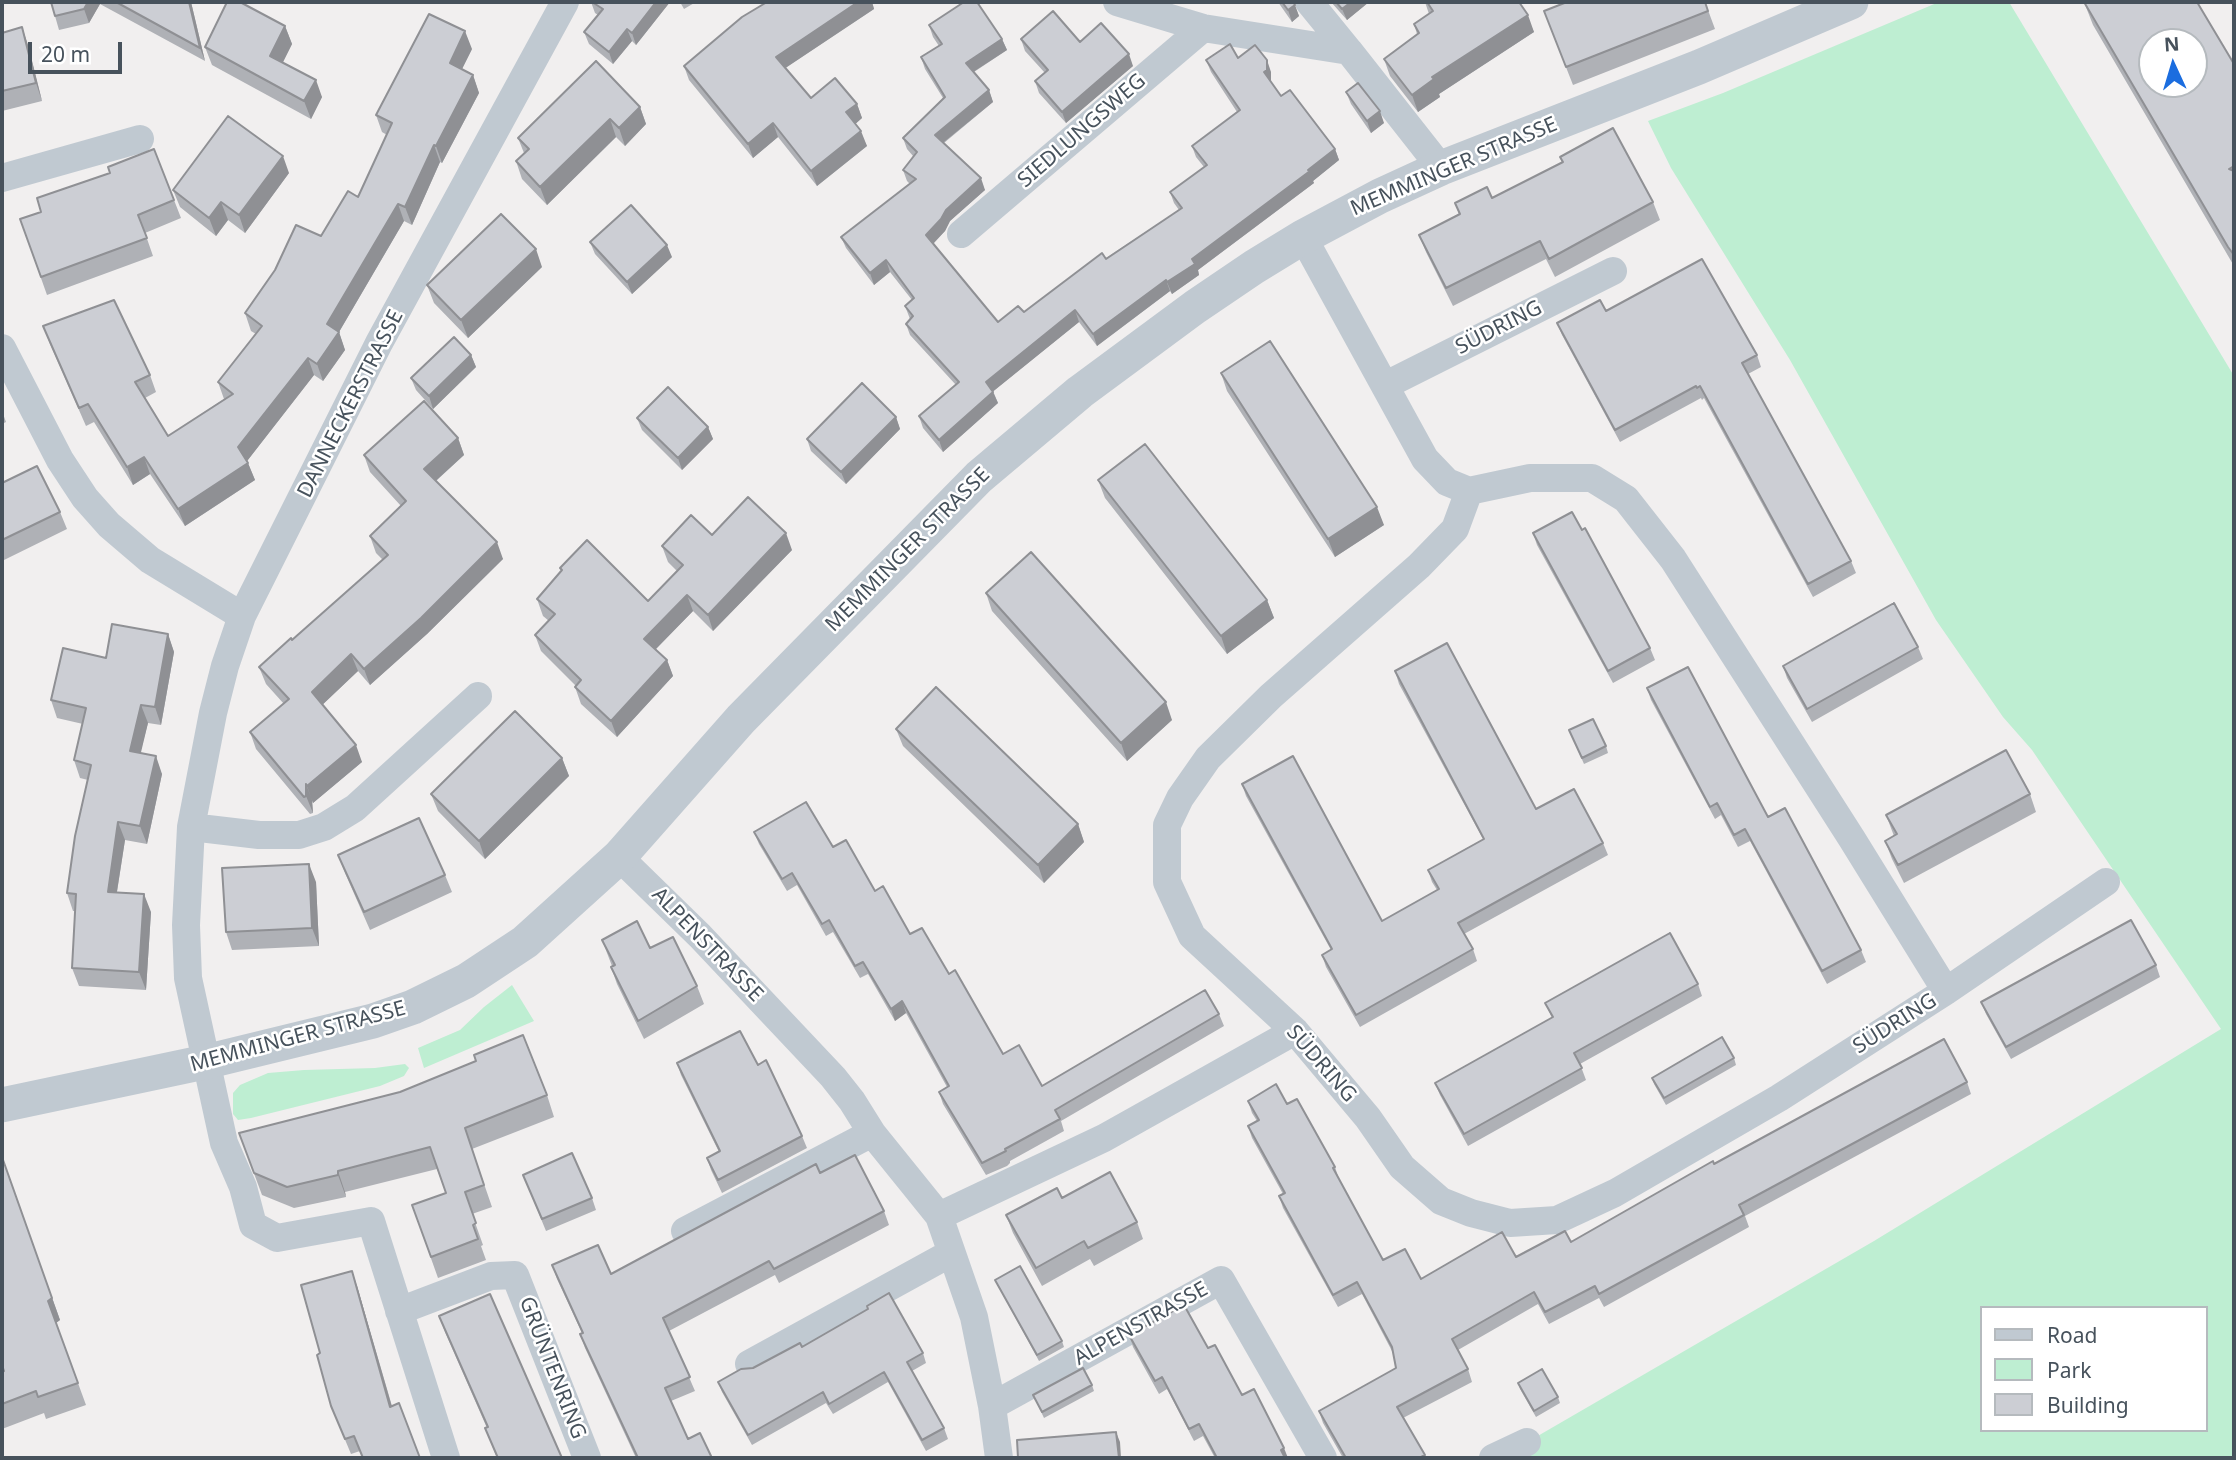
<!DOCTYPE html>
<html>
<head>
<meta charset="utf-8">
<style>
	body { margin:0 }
	#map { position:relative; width:2236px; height:1460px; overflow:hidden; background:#f1efef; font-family:"Noto Sans",sans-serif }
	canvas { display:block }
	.frame { position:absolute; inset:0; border:4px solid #47525c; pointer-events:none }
	.legend { position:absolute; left:1980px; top:1306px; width:228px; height:126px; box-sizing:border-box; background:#fff; border:2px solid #b5babe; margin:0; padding:9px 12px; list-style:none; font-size:21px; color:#47525c }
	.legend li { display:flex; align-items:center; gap:14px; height:35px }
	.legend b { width:35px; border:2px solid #b5babe }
	.north { position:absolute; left:2138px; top:28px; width:70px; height:70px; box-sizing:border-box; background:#fff; border:2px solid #b5babe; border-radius:50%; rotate:356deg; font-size:19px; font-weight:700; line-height:28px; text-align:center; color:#47525c }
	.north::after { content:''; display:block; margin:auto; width:24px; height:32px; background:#1b6ddf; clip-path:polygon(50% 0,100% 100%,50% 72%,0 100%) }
	.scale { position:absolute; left:28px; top:42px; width:94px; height:32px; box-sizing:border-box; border:4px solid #47525c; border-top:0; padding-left:9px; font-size:21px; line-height:24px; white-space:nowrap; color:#47525c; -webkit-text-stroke:5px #fff; paint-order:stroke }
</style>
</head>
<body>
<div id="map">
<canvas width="2236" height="1460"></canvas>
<div class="frame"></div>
<ul class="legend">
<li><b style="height:9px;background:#c0c9d1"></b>Road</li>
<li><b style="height:19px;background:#beeed2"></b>Park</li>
<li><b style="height:19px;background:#ccced4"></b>Building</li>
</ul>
<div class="north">N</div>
<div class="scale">20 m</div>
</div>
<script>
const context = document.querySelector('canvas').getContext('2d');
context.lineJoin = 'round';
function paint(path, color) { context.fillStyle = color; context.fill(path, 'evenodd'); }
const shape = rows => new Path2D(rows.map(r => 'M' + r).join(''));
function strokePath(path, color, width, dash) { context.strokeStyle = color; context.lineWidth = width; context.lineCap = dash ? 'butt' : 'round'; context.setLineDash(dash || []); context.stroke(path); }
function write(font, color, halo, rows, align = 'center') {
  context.font = font + ' "Noto Sans",sans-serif'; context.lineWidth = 5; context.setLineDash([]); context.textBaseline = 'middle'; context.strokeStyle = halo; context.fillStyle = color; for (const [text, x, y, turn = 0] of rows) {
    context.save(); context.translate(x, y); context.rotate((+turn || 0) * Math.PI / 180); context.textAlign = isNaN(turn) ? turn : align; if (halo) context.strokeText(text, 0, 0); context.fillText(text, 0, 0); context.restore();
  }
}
paint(shape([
	[1939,2,2009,2,2234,376,2234,1458,1519,1458,1536,1437,1874,1241,2221,1029,2032,750,2003,717,1936,620,1790,360,1671,168,1648,121,1723,93],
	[1982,1308,2206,1308,2206,1430,1982,1430],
	[512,985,534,1021,424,1068,418,1048,460,1030,484,1007],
	[405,1064,409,1068,404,1076,380,1086,251,1118,238,1120,233,1114,233,1093,240,1085,268,1073,304,1070,375,1068]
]), '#beeed2');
strokePath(shape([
	[1117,2,1203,28,1349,51,1441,168],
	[1309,2,1349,51],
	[2,178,140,139],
	[961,234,1203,28],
	[1303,237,1425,459,1447,482,1469,491,1455,529,1419,566,1271,696,1208,758,1180,798,1167,825,1167,882,1192,936,1295,1031,1368,1118,1402,1167,1441,1201,1471,1213,1510,1223,1557,1220,1615,1193,1779,1098,1946,991,2106,882],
	[2,348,60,460,85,498,109,525,150,560,242,616],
	[1386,385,1613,271],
	[1469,491,1530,478,1592,478,1626,499,1673,559,1852,839,1946,991],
	[191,827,259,835,299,835,324,827,355,808,478,696],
	[619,857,700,936,833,1077,852,1101,872,1133,939,1216,974,1317,992,1406,999,1458],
	[939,1216,1104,1138,1295,1031],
	[685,1231,872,1133],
	[399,1311,491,1276,515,1275,587,1458],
	[749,1364,951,1253],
	[992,1406,1221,1280,1323,1458],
	[446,1458,371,1221,277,1238,253,1225,243,1187,224,1143,188,978,186,925,191,827,213,713,225,666,242,616,379,343,565,2],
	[1493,1458,1527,1442]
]), '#c0c9d1', 28);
strokePath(shape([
	[2,1105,205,1062,373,1021,413,1007,466,981,525,942,619,857,741,719,979,477,1080,392,1195,307,1254,267,1303,237,1380,196,1441,168,1699,67,1851,2]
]), '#c0c9d1', 35);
paint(shape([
	[51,2,191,2,205,61,100,4,89,23,59,30],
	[591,2,670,2,636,45,632,41,613,64,589,44,584,32,598,15,595,13],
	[680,2,696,2,684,9],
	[767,2,872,2,874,9,785,68,811,98,857,104,862,118,855,124,867,146,817,186,778,137,753,158,689,80,684,66],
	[1278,2,1293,2,1299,16,1292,22],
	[1331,2,1369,2,1347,20],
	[1425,2,1519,2,1534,32,1439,94,1440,97,1418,112,1390,76,1384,59,1417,34,1414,24,1429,14],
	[1705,2,1715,29,1573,85,1551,29],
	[2084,2,2234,64,2234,266,2093,25],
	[929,25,1002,39,1007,50,974,72,989,90,993,102,944,143,985,190,950,221,945,231,933,244,998,322,1024,312,1179,210,1174,203,1170,192,1204,167,1196,157,1192,146,1237,112,1211,72,1206,60,1238,58,1271,72,1270,82,1281,96,1335,149,1339,160,1313,181,1314,183,1198,270,1199,275,1172,294,1170,291,1097,346,1079,322,993,391,998,403,943,452,923,428,919,416,956,385,910,335,906,324,910,319,905,306,912,300,890,272,874,285,846,248,841,237,910,184,907,181,903,170,913,156,907,149,903,138,943,98,925,69,921,57,939,46,933,37],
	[285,26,292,44,283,62,322,97,311,119,212,65,205,47],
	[2,33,28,45,42,101,2,111],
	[1021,39,1080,42,1133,66,1066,123,1039,93,1035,81,1045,73,1025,51],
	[472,49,462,69,473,75,479,93,442,163,440,162,412,225,404,221,339,332,345,350,323,381,314,375,247,461,255,480,185,526,150,474,133,485,94,422,86,426,50,344,43,326,150,375,156,392,145,398,168,436,224,399,218,382,256,334,251,331,245,313,358,197,387,135,382,132,376,115],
	[1346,92,1384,123,1371,133,1351,104],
	[640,107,646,124,625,146,616,137,547,205,522,179,516,161,524,153,518,138],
	[1560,157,1653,202,1660,220,1555,277,1546,259,1453,306,1426,252,1419,235,1459,214,1455,203,1492,198,1562,163],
	[289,173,245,233,228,220,216,236,180,207,173,190],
	[174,200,181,218,145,233,153,256,47,295,20,219],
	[590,242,672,257,632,294,595,254],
	[542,267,468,338,434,303,427,285],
	[1606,311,1757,355,1761,367,1748,374,1851,561,1856,573,1813,597,1704,398,1702,400,1701,398,1620,442,1562,335,1557,323],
	[471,355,476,367,433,409,416,390,411,378],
	[1221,373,1384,525,1335,557,1227,391],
	[2,411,6,422,2,424],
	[896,417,900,429,846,484,811,451,807,439],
	[637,418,708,427,713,439,682,470,642,430],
	[458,438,464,455,436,481,503,559,427,634,370,685,358,671,322,705,362,762,313,803,312,800,313,813,310,814,256,749,250,732,284,704,266,684,259,667,292,640,383,560,376,553,370,536,401,506,370,472,364,455],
	[1098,480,1267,600,1274,618,1227,654,1105,498],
	[2,483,60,512,67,529,2,561],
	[1582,530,1650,648,1655,660,1613,683,1537,545,1533,533],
	[712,535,792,550,713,631,693,611,656,649,667,660,673,676,617,737,581,704,575,687,576,686,541,651,535,635,549,621,543,616,537,599,561,571,560,568,648,601,677,571,668,562,662,546],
	[986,593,1172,720,1127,761,992,611],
	[168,634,174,652,161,725,148,723,140,753,162,774,147,844,125,840,117,892,151,912,146,990,79,986,72,968,75,911,73,911,67,893,88,780,80,778,74,760,83,724,57,718,51,700,106,658],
	[1918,647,1923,659,1812,722,1787,678,1783,666],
	[1395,671,1536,809,1603,843,1608,855,1464,934,1473,949,1477,961,1360,1027,1326,967,1322,955,1331,950,1246,796,1242,784,1382,921,1437,890,1432,882,1428,870,1483,839,1399,684],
	[1647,688,1768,817,1861,950,1866,962,1827,984,1750,841,1738,847,1721,815,1715,819,1651,700],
	[896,729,1078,824,1084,842,1044,883,903,746],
	[1569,730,1606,746,1608,753,1584,764],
	[562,758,569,776,485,859,438,811,431,794],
	[2030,794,2036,812,1904,883,1892,859,1885,841,1894,836,1886,815],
	[754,832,833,847,875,891,910,934,949,974,1003,1054,1042,1086,1219,1014,1224,1026,1061,1121,1064,1131,1010,1161,1010,1163,1007,1166,986,1175,943,1104,939,1092,947,1087,906,1013,895,1021,868,974,860,978,833,932,826,936,797,885,787,891,759,844],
	[338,855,445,875,452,892,370,930,345,873],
	[316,882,319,946,232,950,226,932],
	[602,940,650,948,697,986,704,1004,644,1039,617,984,611,967,612,966],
	[2156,965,2160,977,2011,1059,1986,1014,1981,1002],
	[1698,984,1702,996,1580,1064,1586,1080,1468,1146,1440,1095,1435,1083,1552,1018,1545,1003],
	[1734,1058,1736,1065,1666,1105,1654,1084,1652,1078],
	[677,1063,758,1065,802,1136,807,1148,722,1193,711,1170,707,1158,719,1152,681,1075],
	[1967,1082,1971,1094,1745,1216,1749,1227,1604,1307,1599,1298,1549,1324,1538,1304,1458,1350,1468,1369,1472,1382,1403,1418,1426,1458,1343,1458,1323,1423,1319,1411,1396,1368,1393,1353,1362,1294,1338,1307,1283,1208,1279,1196,1283,1194,1252,1138,1248,1126,1257,1121,1252,1113,1248,1101,1287,1104,1335,1167,1339,1179,1383,1260,1421,1279,1516,1257,1571,1242,1714,1164],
	[547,1095,554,1117,472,1149,492,1207,472,1214,483,1245,481,1246,486,1260,438,1278,412,1205,446,1193,437,1169,345,1192,346,1197,294,1208,262,1195,239,1133],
	[2,1157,60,1320,56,1323,86,1405,46,1419,44,1413,2,1429,2,1372,4,1371],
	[820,1173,884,1211,889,1225,779,1283,775,1275,669,1331,695,1391,671,1401,688,1439,712,1458,636,1458,585,1348,580,1334,582,1333,557,1279,552,1265,611,1274],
	[523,1175,592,1198,596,1210,546,1231],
	[1062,1198,1137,1222,1143,1239,1094,1266,1090,1259,1042,1286,1013,1233,1006,1215],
	[995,1280,1062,1341,1064,1347,1039,1361,998,1286],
	[357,1286,392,1406,360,1451,351,1454,331,1406,320,1353],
	[439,1316,562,1458,497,1458,485,1428,487,1428,445,1332],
	[1129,1335,1208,1348,1288,1458,1215,1458,1203,1436,1194,1441,1167,1389,1159,1394,1133,1347],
	[923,1353,926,1363,912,1371,944,1428,948,1439,926,1451,888,1382,833,1414,826,1403,752,1445,722,1392,718,1382,753,1368],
	[1518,1383,1558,1397,1560,1403,1536,1417,1520,1389],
	[1092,1385,1094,1391,1044,1418,1033,1395]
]), '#afb1b6');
paint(shape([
	[88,2,99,2,100,4,89,23,84,9],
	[189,2,191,2,205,61,200,48],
	[656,2,670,2,636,45,632,33],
	[858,2,872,2,874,9,781,71,776,57],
	[1351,2,1369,2,1347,20,1342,9],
	[1295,5,1299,16,1292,22,1288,10],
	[1528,15,1534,32,1439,94,1440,97,1418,112,1412,95,1432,77],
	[285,26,292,44,277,74,270,56],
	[22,27,28,45,42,101,36,83],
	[627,29,632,41,613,64,609,52],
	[465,31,472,49,456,81,450,63],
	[1002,39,1007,50,970,74,966,63],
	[1129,54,1133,66,1066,123,1062,112],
	[1267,60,1271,72,1271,81,1268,84,1264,72],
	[473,75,479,93,442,163,436,146],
	[316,80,322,97,311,119,304,101],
	[989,90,993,102,939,146,935,135],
	[857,104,862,118,852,127,846,112],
	[640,107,646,124,625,146,619,128],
	[1380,111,1384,123,1371,133,1367,121],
	[610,119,616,137,547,205,540,187],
	[773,123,778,137,753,158,748,144],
	[861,131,867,146,817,186,811,171],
	[434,145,440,162,412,225,405,207],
	[1335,149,1339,160,1313,181,1314,183,1198,270,1199,275,1172,294,1167,282,1192,259],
	[283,156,289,173,245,233,239,215],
	[981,178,985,190,950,221,945,231,930,247,926,235,946,210],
	[221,202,228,220,216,236,209,218],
	[398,204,404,221,339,332,345,350,323,381,317,364,327,324],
	[667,245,672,257,632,294,627,282],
	[536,249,542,267,468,338,461,320],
	[886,260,890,272,874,285,870,273],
	[1166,280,1170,291,1097,346,1093,334],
	[1075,310,1079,322,990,394,986,382],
	[471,355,476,367,433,409,429,396],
	[308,358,314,375,244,465,238,447],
	[993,392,998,403,943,452,939,440],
	[896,417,900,429,846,484,841,472],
	[708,427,713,439,682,470,678,458],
	[458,438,464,455,430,486,424,469],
	[144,457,150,474,133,485,127,467],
	[248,463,255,480,185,526,178,509],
	[1377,507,1384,525,1335,557,1328,539],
	[786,533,792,550,713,631,708,615],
	[497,542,503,559,427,634,370,685,364,669],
	[687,595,693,611,650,655,644,639],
	[1267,600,1274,618,1227,654,1221,636],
	[168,634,174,652,161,725,155,707],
	[351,654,358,671,318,709,312,692],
	[667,660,673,676,617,737,611,721],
	[1166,702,1172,720,1127,761,1121,743],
	[141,705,148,723,137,769,130,751],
	[356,745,362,762,313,803,307,786],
	[156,756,162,774,147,844,140,826],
	[562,758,569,776,485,859,479,841],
	[306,784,312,800,313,813,306,796],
	[118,822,125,840,114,910,108,892],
	[1078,824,1084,842,1044,883,1038,865],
	[309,864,316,882,319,946,312,928],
	[144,894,151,912,146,990,139,972],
	[902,1001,906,1013,895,1021,891,1009],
	[2,1157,60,1320,56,1323,86,1405,48,1301],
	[338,1171,345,1192,346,1197,338,1175],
	[352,1271,357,1286,396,1421,390,1407],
	[1116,1432,1120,1442,1121,1458,1119,1458],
	[1284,1448,1288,1458,1284,1458,1281,1450]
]), '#8f9094');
const building = shape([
	[51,2,88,2,84,9,55,16,51,2],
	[116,2,189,2,200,48,116,2],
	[227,2,240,2,285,26,270,56,316,80,304,101,205,47,227,2],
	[592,2,656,2,632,33,627,29,609,52,584,32,603,9,592,2],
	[767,2,858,2,776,57,811,98,835,78,857,104,846,112,861,131,811,171,773,123,748,144,684,66,742,17,767,2],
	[964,2,977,2,1002,39,966,63,989,90,935,135,981,178,946,210,941,219,926,235,998,322,1018,306,1024,312,1102,253,1106,259,1182,208,1170,192,1207,165,1192,146,1240,110,1206,60,1230,44,1238,58,1255,45,1267,60,1267,70,1264,72,1281,96,1290,90,1335,149,1308,170,1310,171,1192,259,1195,264,1167,282,1166,280,1093,334,1075,310,986,382,993,392,939,440,919,416,959,382,906,324,913,316,905,306,914,298,886,260,870,273,841,237,916,179,903,170,917,152,903,138,945,97,921,57,942,44,929,25,964,2],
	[1282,2,1293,2,1295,5,1288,10,1282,2],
	[1336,2,1351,2,1342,9,1336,2],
	[1427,2,1519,2,1528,15,1432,77,1434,79,1412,95,1384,59,1419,33,1414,24,1433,11,1427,2],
	[1567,2,1705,2,1708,11,1566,67,1544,11,1567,2],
	[2084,2,2197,2,2234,64,2234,166,2229,169,2234,171,2234,255,2228,247,2084,2],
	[2152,42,2194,42,2194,84,2152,84,2152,42],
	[1053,11,1080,42,1101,23,1129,54,1062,112,1035,81,1048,70,1021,39,1053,11],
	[429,14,465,31,450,63,473,75,436,146,434,145,405,207,398,204,327,324,339,332,317,364,308,358,238,447,248,463,178,509,144,457,127,467,88,404,79,408,43,326,114,300,150,375,135,382,168,436,233,394,218,382,262,326,245,313,275,270,296,225,321,236,348,191,358,197,392,123,376,115,429,14],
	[22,27,36,83,2,91,2,33,22,27],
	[596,61,640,107,619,128,610,119,540,187,516,161,529,149,518,138,596,61],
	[1358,83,1380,111,1367,121,1346,92,1358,83],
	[228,116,283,156,239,215,221,202,209,218,173,190,228,116],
	[1613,128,1653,202,1549,259,1540,241,1446,288,1419,235,1460,214,1455,203,1487,187,1492,198,1563,162,1560,157,1613,128],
	[154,149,174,200,138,215,147,238,41,277,20,219,41,212,37,198,110,173,108,167,154,149],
	[631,205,667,245,627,282,590,242,631,205],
	[501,214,536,249,461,320,427,285,501,214],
	[1702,259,1757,355,1742,363,1851,561,1808,584,1700,386,1697,388,1696,386,1615,430,1557,323,1600,300,1606,311,1702,259],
	[454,337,471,355,429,396,411,378,454,337],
	[1270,341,1377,507,1328,539,1221,373,1270,341],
	[862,383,896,417,841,472,807,439,862,383],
	[668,387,708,427,678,458,637,418,668,387],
	[424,401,458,438,424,469,497,542,421,618,364,669,351,654,312,692,356,745,307,786,306,784,306,796,304,797,250,732,289,699,259,667,291,638,292,640,388,555,370,536,406,501,364,455,424,401],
	[1145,444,1267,600,1221,636,1098,480,1145,444],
	[37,466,60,512,2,540,2,483,37,466],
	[748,497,786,533,708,615,687,595,644,639,667,660,611,721,575,687,581,680,535,635,555,614,537,599,562,570,560,568,587,540,648,601,683,565,662,546,691,515,712,535,748,497],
	[1572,512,1582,530,1585,528,1650,648,1608,671,1533,533,1572,512],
	[1031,552,1166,702,1121,743,986,593,1031,552],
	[1894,603,1918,647,1807,709,1783,666,1894,603],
	[112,624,168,634,155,707,141,705,130,751,156,756,140,826,118,822,108,892,144,894,139,972,72,968,76,894,67,893,75,836,91,765,74,760,86,708,51,700,63,648,106,658,112,624],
	[1447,643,1536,809,1574,789,1603,843,1458,923,1473,949,1356,1015,1322,955,1332,949,1242,784,1293,756,1382,921,1439,889,1428,870,1484,839,1395,671,1447,643],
	[1688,667,1768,817,1785,808,1861,950,1822,971,1745,829,1734,835,1717,803,1710,807,1647,688,1688,667],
	[936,687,1078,824,1038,865,896,729,936,687],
	[515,711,562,758,479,841,431,794,515,711],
	[1593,719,1606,746,1582,758,1569,730,1593,719],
	[2006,750,2030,794,1898,865,1885,841,1897,834,1886,815,2006,750],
	[806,802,833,847,846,840,875,891,883,886,910,934,922,928,949,974,955,970,1003,1054,1019,1045,1042,1086,1205,990,1219,1014,1055,1110,1060,1119,1005,1149,1006,1151,982,1163,939,1092,949,1086,902,1001,891,1009,863,962,855,966,829,920,822,924,792,873,782,879,754,832,806,802],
	[419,818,445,875,364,912,338,855,419,818],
	[309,864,312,928,226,932,222,868,309,864],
	[2131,920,2156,965,2006,1047,1981,1002,2131,920],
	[637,921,650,948,673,937,697,986,638,1021,611,967,615,965,602,940,637,921],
	[1670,933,1698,984,1574,1053,1582,1068,1464,1134,1435,1083,1553,1017,1545,1003,1670,933],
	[740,1031,758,1065,766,1060,802,1136,718,1180,707,1158,720,1151,677,1063,740,1031],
	[523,1035,547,1095,465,1128,484,1185,465,1192,476,1223,473,1225,478,1239,431,1257,412,1205,446,1193,430,1147,338,1171,338,1175,287,1187,254,1173,239,1133,400,1092,476,1061,474,1055,523,1035],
	[1722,1037,1734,1058,1664,1098,1652,1078,1722,1037],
	[1944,1039,1967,1082,1739,1205,1744,1215,1599,1294,1595,1286,1545,1312,1534,1292,1452,1339,1468,1369,1397,1407,1425,1455,1419,1458,1346,1458,1319,1411,1396,1368,1392,1347,1357,1282,1333,1295,1279,1196,1285,1193,1248,1126,1259,1120,1248,1101,1276,1084,1287,1104,1297,1099,1335,1167,1333,1168,1383,1260,1405,1249,1421,1279,1502,1232,1516,1257,1565,1231,1571,1242,1713,1161,1714,1164,1944,1039],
	[572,1153,592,1198,542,1219,523,1175,572,1153],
	[855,1155,884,1211,774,1269,769,1261,663,1318,690,1377,665,1388,688,1439,700,1433,712,1458,638,1458,580,1334,583,1333,552,1265,598,1245,611,1274,816,1164,820,1173,855,1155],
	[2,1157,52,1298,48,1301,78,1383,38,1397,36,1391,2,1404,2,1372,4,1371,2,1365,2,1157],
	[1110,1172,1137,1222,1088,1248,1084,1241,1036,1268,1006,1215,1057,1188,1062,1198,1110,1172],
	[1020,1266,1062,1341,1037,1355,995,1280,1020,1266],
	[352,1271,390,1407,399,1403,420,1458,363,1458,354,1436,345,1439,331,1406,317,1355,320,1353,301,1285,352,1271],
	[889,1293,923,1353,907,1362,944,1428,922,1440,884,1372,829,1404,823,1392,748,1435,718,1382,741,1369,753,1368,800,1343,802,1347,868,1309,867,1306,889,1293],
	[490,1294,562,1458,498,1458,485,1428,488,1427,439,1316,490,1294],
	[1184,1305,1208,1348,1215,1345,1242,1395,1254,1389,1284,1448,1281,1450,1285,1458,1217,1458,1199,1424,1189,1429,1162,1377,1155,1381,1129,1335,1184,1305],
	[1083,1368,1092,1385,1042,1412,1033,1395,1083,1368],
	[1542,1369,1558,1397,1534,1411,1518,1383,1542,1369],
	[1116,1432,1119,1458,1018,1458,1017,1440,1116,1432]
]);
paint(building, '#ccced4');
strokePath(building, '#8f9094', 2);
write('21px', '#47525c', '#fff', [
	["SIEDLUNGSWEG",1082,131,-41],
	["MEMMINGER STRASSE",1454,167,-23],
	["SÜDRING",1499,328,-27],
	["DANNECKERSTRASSE",351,404,-63],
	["MEMMINGER STRASSE",908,550,-45],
	["ALPENSTRASSE",707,945,46],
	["SÜDRING",1895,1024,-32],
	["MEMMINGER STRASSE",298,1037,-15],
	["SÜDRING",1321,1064,49],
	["ALPENSTRASSE",1141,1324,-29],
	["GRÜNTENRING",552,1368,69]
]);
</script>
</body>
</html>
